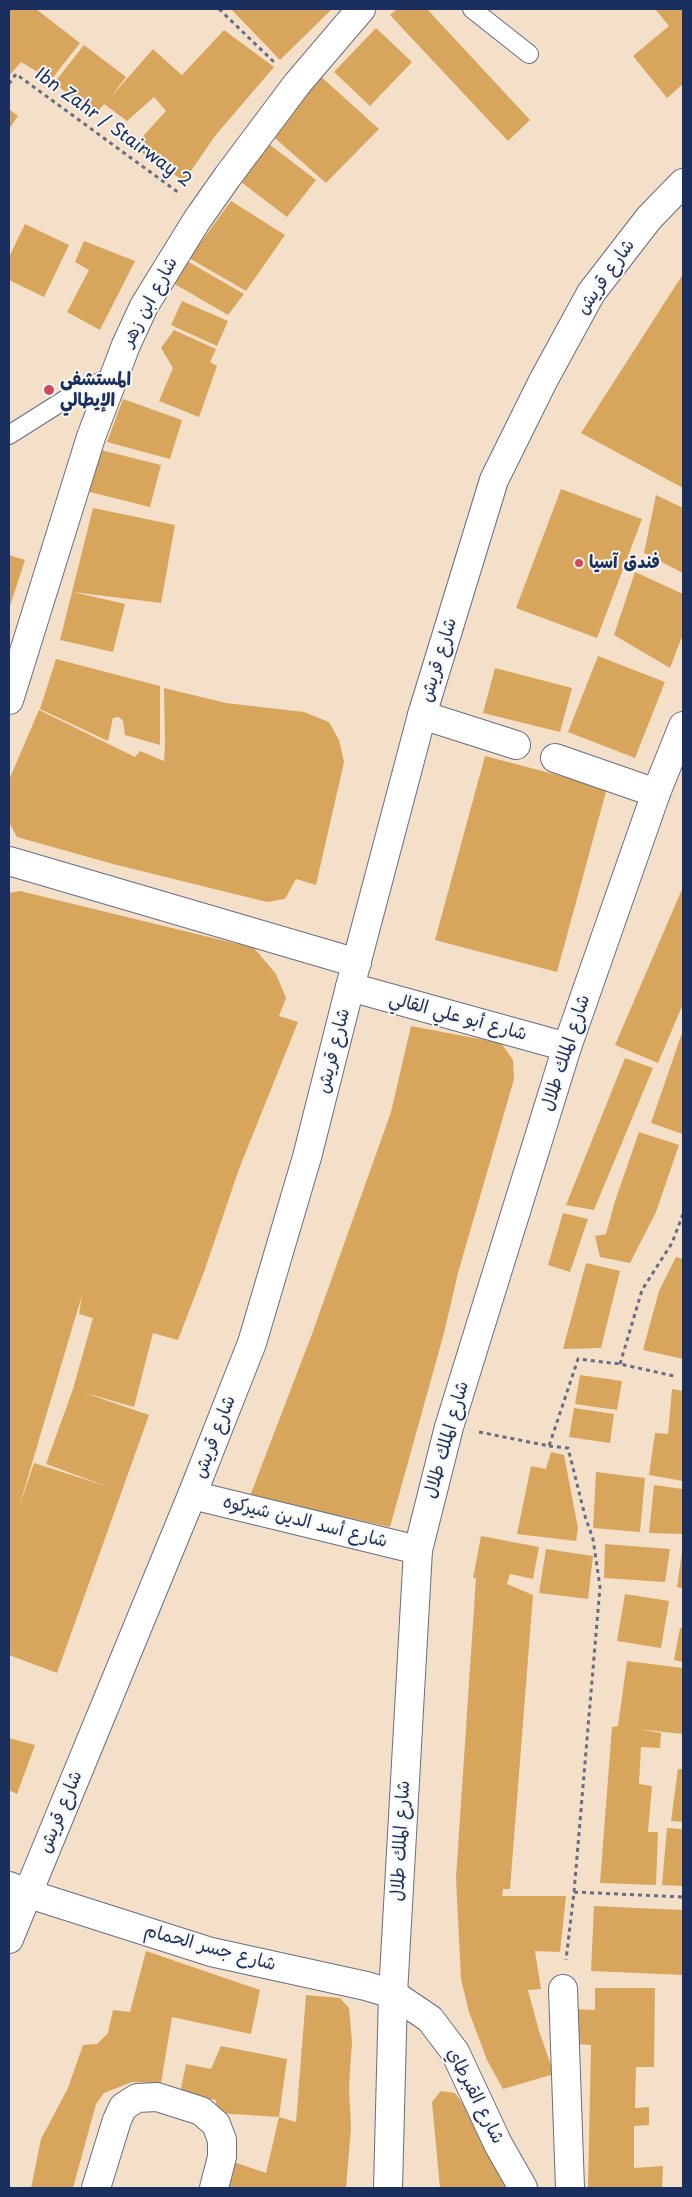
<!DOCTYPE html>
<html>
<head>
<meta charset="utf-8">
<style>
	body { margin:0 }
	#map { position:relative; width:692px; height:2197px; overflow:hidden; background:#f4e0c9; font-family:"Playpen Sans",sans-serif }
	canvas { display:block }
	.frame { position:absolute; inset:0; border:10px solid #1b2f5e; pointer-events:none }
</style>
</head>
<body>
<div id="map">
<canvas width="692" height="2197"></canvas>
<div class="frame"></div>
</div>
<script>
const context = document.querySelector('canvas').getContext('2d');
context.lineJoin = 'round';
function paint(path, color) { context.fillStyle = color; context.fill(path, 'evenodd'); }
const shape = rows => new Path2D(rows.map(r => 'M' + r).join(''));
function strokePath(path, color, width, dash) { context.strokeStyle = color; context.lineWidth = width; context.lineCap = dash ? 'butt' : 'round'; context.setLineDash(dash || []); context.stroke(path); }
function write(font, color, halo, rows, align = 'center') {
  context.font = font + ' "Playpen Sans","Playpen Sans Arabic",sans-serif'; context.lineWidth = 4; context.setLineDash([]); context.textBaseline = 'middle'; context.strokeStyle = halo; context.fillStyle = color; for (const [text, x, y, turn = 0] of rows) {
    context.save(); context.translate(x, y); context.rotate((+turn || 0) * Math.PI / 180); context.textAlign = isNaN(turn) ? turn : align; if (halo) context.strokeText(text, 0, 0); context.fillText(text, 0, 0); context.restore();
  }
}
paint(shape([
	[9,9,36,9,80,43,51,80,21,62,9,76],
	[231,9,332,9,280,60],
	[397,9,427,9,530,120,508,141,390,15],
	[655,9,683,9,683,84,667,98,633,56,669,26],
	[376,28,412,62,370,106,334,72],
	[224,30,274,67,215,136,184,181,133,147,166,111,154,97,127,121,104,104,95,115,54,83,84,45,126,77,111,97,153,49,186,79,182,75],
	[317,73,379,129,326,183,268,132],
	[9,109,18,116,9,129],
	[269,144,316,180,287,217,241,182],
	[231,201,285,235,246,291,189,258],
	[25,224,69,245,44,297,9,280,9,257],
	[84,241,135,261,100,330,67,312,89,270,75,262],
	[187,261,244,294,228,315,173,283],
	[683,274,683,488,581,433],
	[182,301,228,321,217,346,171,325],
	[174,330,216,349,210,362,217,366,199,417,159,401,173,368,161,348],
	[123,399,182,420,170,459,107,442],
	[97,449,161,465,150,507,86,491],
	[561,489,642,519,597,638,516,608],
	[656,495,683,508,683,573,644,553],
	[93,508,175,525,161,603,73,592,125,604,113,652,60,640],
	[9,555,25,560,9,609],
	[635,572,683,594,683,634,670,668,614,635],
	[598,656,665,682,635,758,568,732],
	[56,659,160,686,160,745,125,735,123,721,119,717,113,718,108,741,40,709],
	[495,668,572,688,560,732,483,713],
	[164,688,226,703,304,712,329,722,339,740,344,762,316,885,296,879,285,899,267,902,113,864,17,837,9,822,9,780,39,710,135,757,140,751,164,761,165,744],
	[485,756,607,788,557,972,435,940],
	[683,887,683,1004,658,1063,615,1045],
	[20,891,254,948,276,974,286,998,279,1016,298,1022,239,1169,204,1272,178,1340,153,1333,134,1407,82,1392,149,1415,57,1673,9,1655,9,893],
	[82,1295,79,1314,93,1318,73,1389,46,1464,109,1487,34,1463,19,1507],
	[411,1026,501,1043,513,1060,514,1079,458,1273,444,1333,390,1527,250,1496,312,1334,391,1112],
	[683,1030,683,1134,651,1123],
	[625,1058,653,1068,594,1210,566,1205],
	[639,1132,679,1145,656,1212,630,1263,600,1257,595,1236,606,1234,615,1201],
	[563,1213,588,1219,570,1272,548,1265],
	[676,1257,683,1259,683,1359,643,1350,659,1291],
	[586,1263,620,1271,601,1348,563,1349],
	[580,1375,622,1381,617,1410,575,1404],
	[672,1389,683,1391,683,1481,649,1475,655,1433,668,1434],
	[574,1408,614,1414,610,1443,569,1437],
	[551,1452,564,1455,578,1528,576,1541,517,1534,531,1466,546,1469],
	[596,1472,645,1478,640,1532,593,1528],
	[654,1485,683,1489,683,1534,649,1533],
	[481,1536,539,1547,533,1579,510,1574,507,1584,533,1595,510,1889,503,1889,502,1896,566,1896,560,1952,535,1951,541,1989,528,1990,539,2031,554,2074,503,2089,487,2060,469,2012,461,1979,456,1878,476,1578,473,1578],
	[605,1544,670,1549,665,1582,604,1578],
	[546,1549,593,1556,588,1599,539,1593],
	[682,1552,683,1552,683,1588,677,1587],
	[625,1594,669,1601,661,1648,617,1641],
	[680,1628,683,1628,683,1662,674,1660],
	[627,1661,683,1668,683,1734,638,1729,661,1733,660,1748,641,1747,639,1784,652,1786,648,1832,658,1832,656,1885,600,1883,612,1727,618,1726],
	[9,1738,35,1745,17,1794,9,1790],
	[678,1769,683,1769,683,1822,671,1821],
	[667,1828,683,1829,683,1886,662,1885],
	[594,1906,683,1910,683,1975,591,1971],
	[146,1951,260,1990,251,2034,172,2017,161,2083,132,2082,104,2093,96,2104,73,2188,31,2188,41,2139,68,2088,83,2045,97,2044,108,2033,113,2010,130,2012],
	[595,1988,655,1988,654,2067,636,2067,635,2108,649,2107,649,2125,634,2126,634,2168,663,2166,662,2188,588,2188,591,2045,573,2044,573,2009,595,2010],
	[306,1995,340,1998,349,2008,352,2042,349,2087,351,2128,346,2188,223,2188,231,2161,266,2173,279,2117,296,2122],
	[221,2046,287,2059,279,2117,217,2113,216,2100,180,2094,186,2064,211,2069],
	[441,2091,455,2093,470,2114,511,2188,440,2188,432,2102]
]), '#d8a55c');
const lane = shape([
	[472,9,529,54],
	[9,435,77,392,114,376]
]);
const street = shape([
	[9,700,91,437,126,345,144,306,197,220,228,176,297,84,361,9],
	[422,715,516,745],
	[555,758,656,793],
	[9,861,357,963],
	[350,987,567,1047],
	[192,1495,418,1550],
	[9,1886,29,1894,211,1952,366,1986,393,1994,430,2019,455,2052,498,2144,523,2188],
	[563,1989,570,2188],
	[96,2188,117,2120,123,2107,137,2098,157,2097,201,2111,216,2124,222,2140,222,2157,214,2188]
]);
const primary = shape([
	[9,1939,192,1495,252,1343,307,1157,350,987,422,715,494,480,543,381,591,293,649,218,683,183],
	[388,2188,393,1994,418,1550,449,1427,567,1047,656,793,683,726]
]);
strokePath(lane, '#676d83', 20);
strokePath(street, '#676d83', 30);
strokePath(primary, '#676d83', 30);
strokePath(shape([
	[219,9,275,63],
	[9,84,16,74,179,193],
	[620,1364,642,1290,672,1243,683,1214],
	[479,1432,549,1446,578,1359,620,1364,674,1376],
	[549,1446,568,1448,585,1516,593,1539,600,1587,574,1892,566,1960],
	[574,1892,683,1897]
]), '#676d83', 3, [4, 4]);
strokePath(lane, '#fff', 18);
strokePath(street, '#fff', 28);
strokePath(primary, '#fff', 28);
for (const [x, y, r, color] of [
	[49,390,6,"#d1495b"],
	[579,563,5,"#d1495b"]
]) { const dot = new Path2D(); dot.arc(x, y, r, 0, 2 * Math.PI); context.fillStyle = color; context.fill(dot); strokePath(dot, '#f6f6f2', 2); }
write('18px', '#1b2f5e', '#f6f6f2', [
	["Ibn Zahr / Stairway 2",113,128,36],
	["شارع قريش",606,277,-55],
	["شارع ابن زهر",150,302,-62],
	["شارع قريش",439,660,-73],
	["شارع أبو علي القالي",458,1017,15],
	["شارع قريش",334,1051,-76],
	["شارع الملك طلال",566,1053,-72],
	["شارع قريش",215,1437,-69],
	["شارع الملك طلال",447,1440,-74],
	["شارع أسد الدين شيركوه",305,1522,14],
	["شارع قريش",61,1812,-68],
	["شارع الملك طلال",401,1841,-87],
	["شارع جسر الحمام",210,1948,15],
	["شارع القبرطاي",475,2096,63]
]);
write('bold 18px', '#1b2f5e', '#f6f6f2', [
	["المستشفى",60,380],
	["الإيطالي",60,401],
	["فندق آسيا",589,563]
], 'left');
</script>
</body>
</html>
